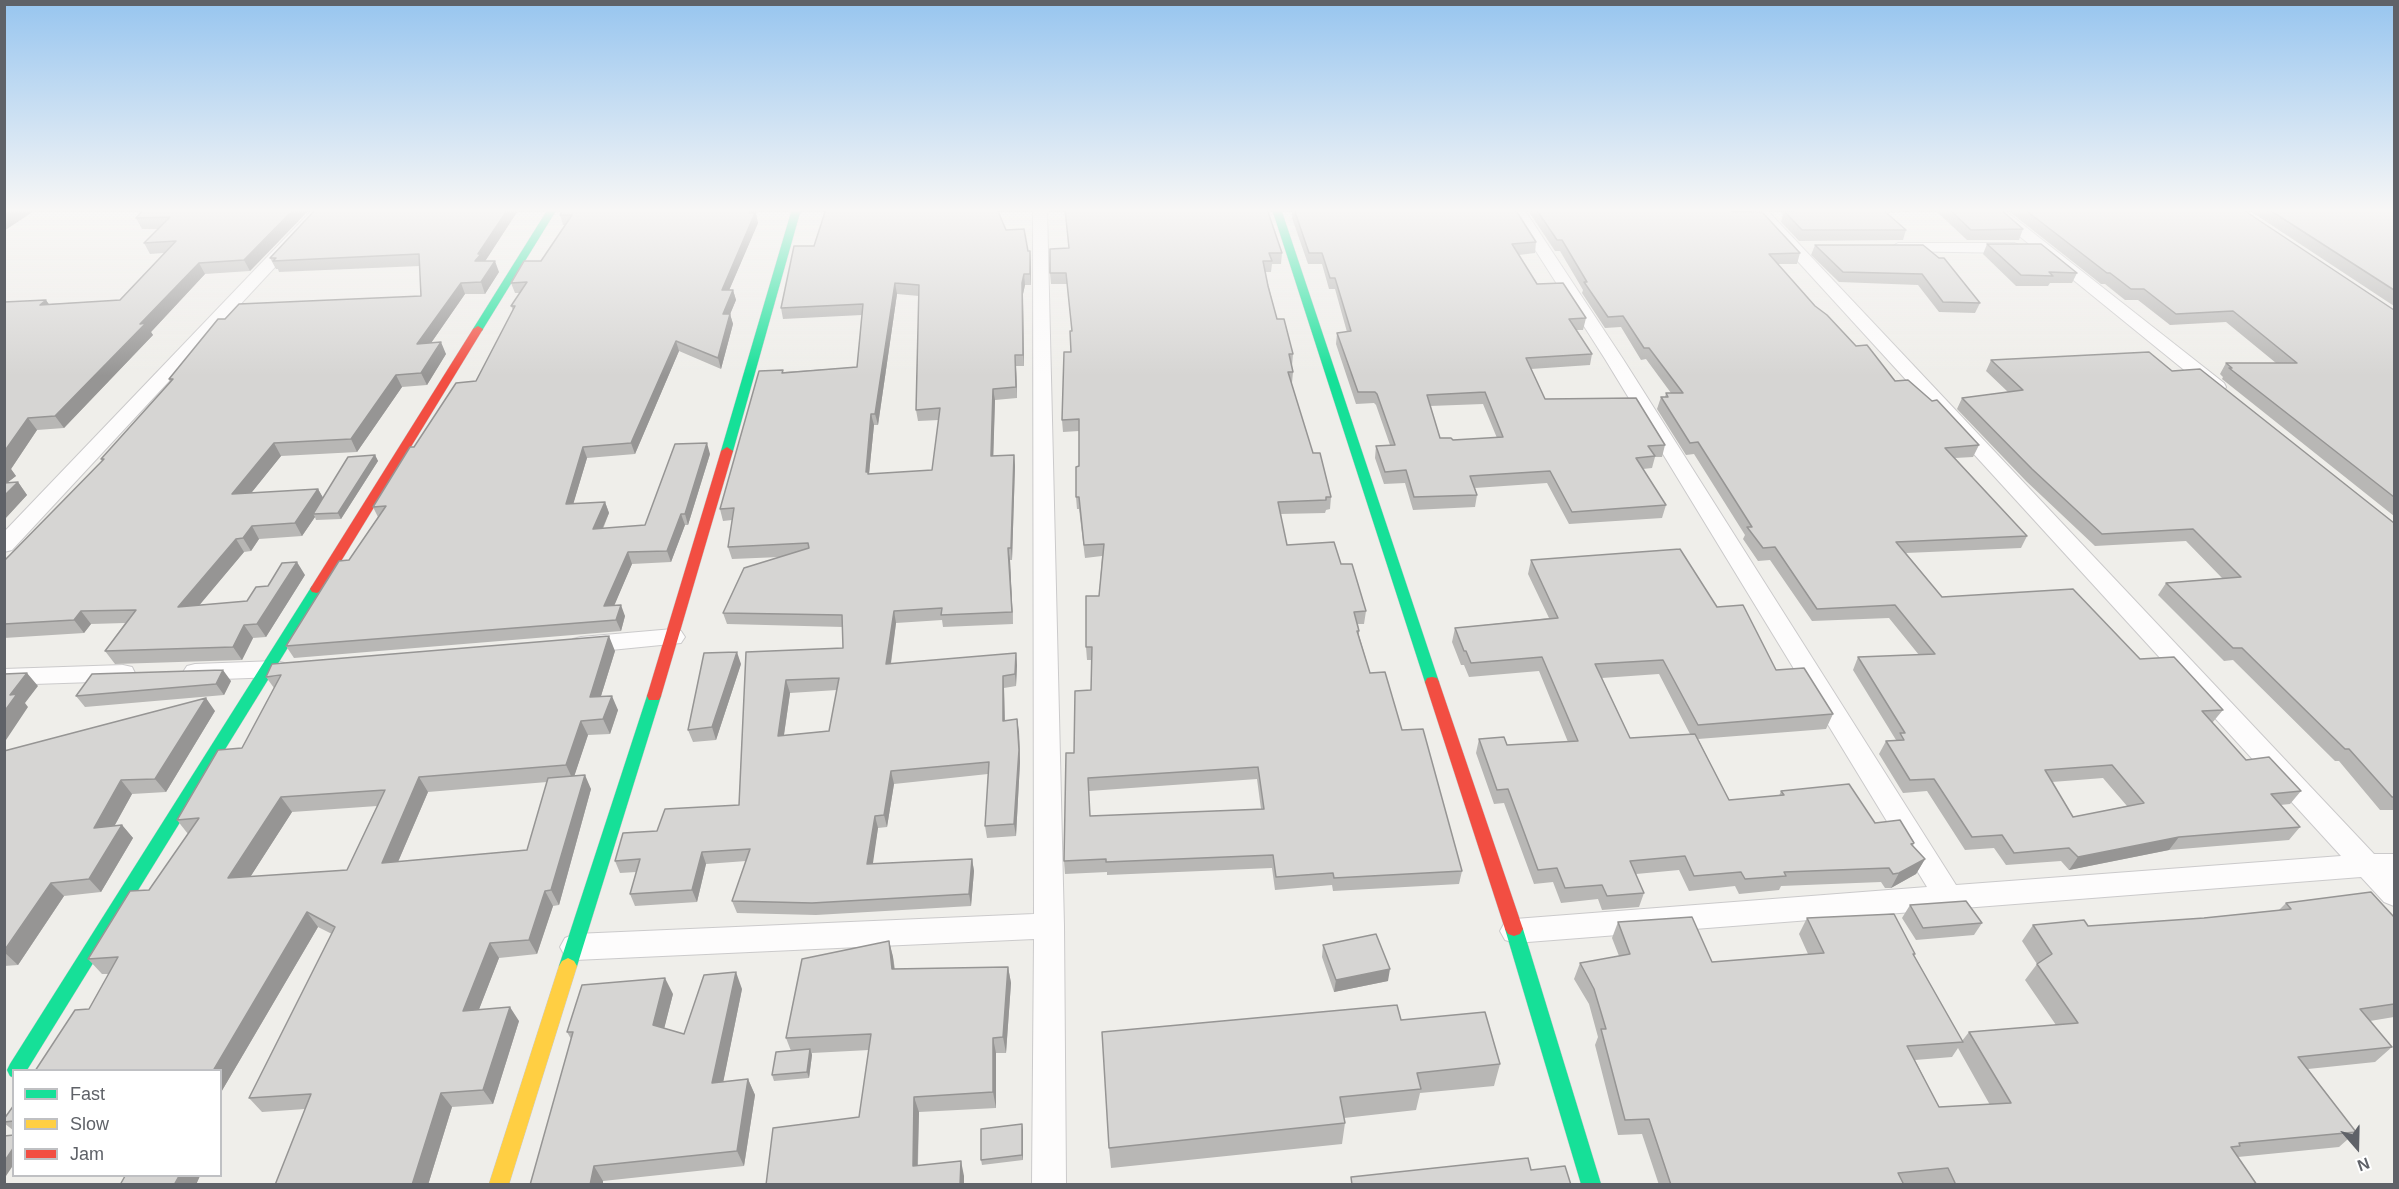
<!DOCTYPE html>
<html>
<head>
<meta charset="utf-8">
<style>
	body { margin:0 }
	#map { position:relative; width:2399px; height:1189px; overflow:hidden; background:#efeeea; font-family:Arial,sans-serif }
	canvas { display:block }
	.frame { position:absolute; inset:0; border:6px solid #5f6268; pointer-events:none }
	.legend { position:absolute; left:12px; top:1069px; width:210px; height:108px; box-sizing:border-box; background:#fff; border:2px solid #bfc0c3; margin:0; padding:8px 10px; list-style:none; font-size:18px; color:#5f6268 }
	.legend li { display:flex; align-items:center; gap:12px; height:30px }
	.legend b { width:30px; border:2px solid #bfc0c3 }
	.north { position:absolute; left:2327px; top:1117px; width:60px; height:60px; -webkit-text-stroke:4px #fff; paint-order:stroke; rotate:160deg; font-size:16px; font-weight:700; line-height:24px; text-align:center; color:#5f6268 }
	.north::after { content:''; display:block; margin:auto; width:21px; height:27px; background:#5f6268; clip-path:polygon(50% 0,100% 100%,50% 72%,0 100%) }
</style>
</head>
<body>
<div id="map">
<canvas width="2399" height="1189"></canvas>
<div class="frame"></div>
<ul class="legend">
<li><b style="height:8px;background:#16e098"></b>Fast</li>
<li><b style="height:8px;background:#ffcf43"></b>Slow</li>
<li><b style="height:8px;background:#f24e42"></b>Jam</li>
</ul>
<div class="north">N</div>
</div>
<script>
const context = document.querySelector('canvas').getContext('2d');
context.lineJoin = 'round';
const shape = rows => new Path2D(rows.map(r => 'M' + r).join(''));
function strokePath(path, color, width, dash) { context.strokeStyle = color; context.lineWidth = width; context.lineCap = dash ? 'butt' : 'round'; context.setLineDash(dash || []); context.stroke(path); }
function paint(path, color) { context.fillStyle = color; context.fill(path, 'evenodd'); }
const street = shape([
	[313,209,329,209,12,550,4,552,4,532,313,209],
	[1033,209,1047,209,1064,926,1066,1184,1032,1184,1034,939,575,960,565,956,560,947,565,938,575,934,1034,914,1033,209],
	[1509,209,1524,209,1623,359,1956,885,2341,856,1750,209,1766,209,2374,854,2394,854,2394,906,2384,902,2361,877,1515,943,1505,940,1500,931,1505,922,1515,919,1927,887,1605,359,1509,209],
	[1986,209,2003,209,2224,383,2226,387,2224,391,2210,391,1986,209],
	[1898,243,2015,243,2023,248,2015,253,1892,251,1890,248,1898,243],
	[673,629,681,631,685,637,681,643,581,653,573,651,569,645,573,639,581,637,673,629],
	[276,661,284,663,288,669,284,675,276,677,195,680,187,678,183,672,187,666,195,664,276,661],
	[123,665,132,667,135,673,132,679,123,681,4,685,4,669,123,665]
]);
const fast = shape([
	[548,209,557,209,483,329,482,331,474,331,473,329,548,209],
	[792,209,801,209,733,451,731,454,723,454,721,451,792,209],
	[1272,209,1281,209,1439,682,1437,686,1432,687,1427,686,1425,682,1272,209],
	[317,585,324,589,27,1070,14,1070,14,1078,10,1076,7,1070,10,1064,312,586,317,585],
	[654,691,659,692,661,696,577,966,574,971,568,974,562,971,559,966,647,696,649,692,654,691],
	[1514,922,1520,924,1523,929,1601,1184,1581,1184,1505,929,1508,924,1514,922]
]);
const slow = shape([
	[568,958,574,961,577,966,509,1184,489,1184,559,966,562,961,568,958]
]);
const jam = shape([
	[478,326,483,329,324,589,317,593,312,592,310,589,473,329,478,326],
	[727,447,733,451,661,696,659,700,649,700,647,696,721,451,727,447],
	[1432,677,1437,678,1439,682,1523,929,1520,934,1514,936,1508,934,1505,929,1425,682,1427,678,1432,677]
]);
strokePath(street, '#cbcacb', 2);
strokePath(fast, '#cacacb', 1);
strokePath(slow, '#cacacb', 1);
strokePath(jam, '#cacacb', 1);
paint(street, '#fdfcfc');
paint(fast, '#16e098');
paint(slow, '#ffcf43');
paint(jam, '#f24e42');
paint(shape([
	[310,209,250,271,205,274,151,332,153,335,64,428,37,430,11,469,16,476,7,483,18,482,27,495,4,520,4,302,49,304,120,300,164,253,150,254,144,243,159,229,142,229,136,218],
	[316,209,519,209,485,261,499,272,485,294,465,294,431,343,446,354,427,385,402,387,357,452,281,456,251,493,318,489,323,498,375,455,378,461,341,519,316,520,315,517,302,536,259,539,251,551,244,552,199,605,247,601,268,586,305,575,266,637,253,638,242,660,115,664,105,651,125,623,91,624,84,633,4,638,4,561,102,461,101,459,170,382,169,379,421,296,420,266,279,272,278,269,276,269,270,258],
	[824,209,997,209,1006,230,1028,251,1031,262,1031,285,1025,285,1023,294,1024,366,1016,366,1017,398,995,400,993,456,1014,455,1015,466,1012,560,1010,560,1013,624,943,627,942,620,896,623,891,664,1016,653,1017,665,1016,686,1004,688,1005,721,1019,732,1020,762,1016,836,987,838,985,826,988,774,894,784,887,827,878,828,872,864,972,859,974,871,971,906,816,915,737,913,732,901,746,861,706,864,697,902,635,906,630,894,636,872,620,873,615,861,657,831,739,805,746,652,843,648,843,627,727,624,723,613,780,557,732,559,728,547,732,520,723,521,720,509,783,372,857,367,862,315,783,319,781,308,814,246,826,212,825,212],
	[897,294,919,296,916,410,918,421,939,420,932,470,869,474,874,425,878,425],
	[837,690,829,731,784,735,790,693],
	[1064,209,1267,209,1282,253,1281,264,1272,264,1271,272,1265,272,1277,319,1293,354,1292,366,1293,372,1292,383,1291,383,1313,453,1331,497,1330,509,1326,510,1325,513,1280,514,1287,545,1341,564,1366,611,1364,624,1358,624,1359,631,1359,635,1370,673,1402,730,1462,871,1459,884,1333,891,1332,885,1275,890,1272,868,1107,875,1107,872,1065,874,1064,861,1074,753,1091,690,1092,660,1087,660,1086,647,1099,596,1102,556,1085,558,1079,509,1077,509,1076,497,1079,466,1079,431,1063,432,1062,420,1071,352,1072,331,1067,284,1051,284,1050,273,1069,248],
	[1257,779,1261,809,1090,816,1089,791],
	[1293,209,1515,209,1536,242,1535,253,1519,255,1537,284,1586,318,1583,330,1576,330,1592,354,1590,365,1531,369,1545,399,1665,445,1662,457,1655,457,1652,468,1643,469,1666,505,1662,518,1569,524,1547,483,1475,488,1477,495,1475,507,1413,510,1405,483,1384,484,1375,458,1376,446,1390,445,1376,405,1374,403,1356,404,1336,344,1337,333,1347,332,1335,289,1329,289,1322,264,1308,264,1292,218],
	[1483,404,1497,438,1453,440,1440,438,1430,406],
	[1527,209,1729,209,1731,212,1800,253,1797,264,1778,264,1815,306,1856,346,1895,381,1979,445,1973,457,1955,458,2027,536,2021,548,1906,553,1942,597,2140,659,2223,710,2212,723,2246,760,2301,791,2290,804,2280,805,2300,827,2289,840,2169,850,2069,870,2061,861,2006,865,1994,848,1965,850,1927,791,1903,793,1879,754,1886,741,1896,740,1853,670,1858,657,1919,655,1889,618,1812,621,1770,560,1758,561,1743,539,1745,535,1694,454,1686,455,1657,409,1661,397,1665,397,1666,393,1671,393,1646,359,1641,360,1621,327,1605,328,1582,293,1583,290,1560,251,1555,251],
	[2103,778,2127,806,2073,817,2052,782],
	[1779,209,2000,209,2023,229,2019,240,1967,240,1935,210,1887,213,1906,230,1903,240,1799,241,1781,222,1783,214],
	[2006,209,2242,209,2394,310,2394,516,2222,379,2223,377,2220,374,2226,363,2276,363,2226,322,2170,325,2138,300,2125,300,2105,284,2101,284],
	[2247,209,2394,209,2394,306],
	[756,214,758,223,729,290,733,290,736,300,730,314,733,324,721,369,679,351,635,454,587,458,573,504,605,502,609,513,603,529,645,525,710,454,688,525,685,525,671,562,632,564,614,605,625,616,621,631,294,658,286,646,349,560,378,517,373,507,414,447,476,381,513,310,511,306,520,293,515,293,511,283,541,261,565,225,563,225,560,215],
	[1987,244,2077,273,2072,283,2050,283,2048,286,2016,286,1983,254],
	[1815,245,1923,245,1980,303,1975,313,1939,312,1918,285,1839,282,1811,255],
	[1991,360,2172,371,2394,523,2394,810,2380,810,2339,761,2335,761,2233,660,2224,661,2158,595,2166,583,2222,578,2186,541,2095,546,2026,481,1957,409,1962,398,2008,392,1986,371],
	[1531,560,1717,607,1776,670,1833,714,1826,729,1698,739,1729,800,1779,796,1781,791,1875,823,1914,843,1913,846,1925,859,1916,874,1891,888,1885,888,1881,882,1781,886,1779,890,1739,894,1735,886,1689,891,1679,870,1636,874,1644,893,1639,907,1602,910,1598,899,1561,903,1553,882,1534,884,1504,803,1494,804,1476,753,1479,739,1507,745,1568,742,1539,671,1469,677,1464,665,1461,665,1452,642,1455,628,1549,618,1528,574],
	[1659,674,1690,734,1630,738,1602,678],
	[615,651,601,696,618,710,610,734,588,735,574,776,591,789,559,905,553,906,537,954,499,958,479,1009,519,1021,493,1104,452,1107,428,1185,275,1185,305,1109,262,1112,249,1098,332,934,318,927,220,1094,220,1071,89,1009,109,974,102,974,88,959,149,890,188,834,177,820,242,748,274,688,266,677],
	[547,782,527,850,398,862,428,792],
	[377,806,347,870,250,877,292,812],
	[741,664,716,740,693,742,688,730],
	[231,681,224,695,85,707,76,696],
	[215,711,166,792,132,794,115,825,122,825,133,838,101,892,64,896,18,965,4,966,4,751],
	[2286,903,2394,917,2394,1017,2370,1021,2392,1047,2375,1062,2308,1069,2356,1132,2339,1147,2238,1157,2257,1185,1937,1185,1936,1183,1917,1185,1659,1185,1642,1134,1618,1135,1595,1045,1598,1037,1589,1004,1574,979,1580,963,1619,956,1612,938,1618,922,1712,962,1808,954,1799,934,1807,918,1915,954,1914,955,1962,1041,1969,1032,2056,1025,2025,980,2037,964,2022,941,2033,925,2088,926,2204,918,2279,910],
	[1958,1048,1990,1105,1939,1107,1915,1060,1952,1057],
	[1910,905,1982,923,1974,935,1916,940,1902,918],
	[889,941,893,957,895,969,1008,967,1011,983,1006,1053,996,1053,996,1108,919,1112,918,1165,964,1176,964,1185,766,1185,859,1117,869,1050,812,1053,812,1055,809,1078,774,1081,772,1075,791,1051,786,1038],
	[1323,945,1388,981,1334,992,1322,957],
	[742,989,723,1082,748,1079,755,1095,744,1166,603,1181,603,1185,530,1185,571,1039,567,1032,673,994,664,1028,684,1034],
	[1401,1020,1500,1064,1494,1086,1420,1093,1416,1110,1344,1118,1345,1123,1342,1144,1111,1168,1109,1148],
	[14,1105,14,1131,4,1123,4,1119],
	[1023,1130,1023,1160,982,1165,981,1160]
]), '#b8b7b5');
paint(shape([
	[13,209,37,209,4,231,4,215],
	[294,209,310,209,250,271,244,260],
	[508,209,519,209,484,263,475,261,478,254],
	[751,209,758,209,756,214,758,223,725,300,722,290],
	[1030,251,1031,262,1031,285,1030,274],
	[495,261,499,272,485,294,481,282],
	[199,263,205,274,151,332,153,335,64,428,55,416,140,324],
	[1024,274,1025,285,1023,294,1024,366,1023,355,1022,283],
	[461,283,465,294,422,356,417,344],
	[895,283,897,294,878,425,875,414],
	[733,290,736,300,726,324,723,314],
	[46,300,54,311,40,305],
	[730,314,733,324,721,369,718,358],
	[676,341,679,351,635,454,631,443],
	[441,342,446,354,427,385,421,373],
	[1015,355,1016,366,1017,398,1016,387],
	[396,375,402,387,357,452,351,439],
	[993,389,995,400,993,467,991,456],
	[871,414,874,425,869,474,866,472],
	[28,418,37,430,11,469,16,476,4,485,4,452],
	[274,443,281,456,240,507,232,494],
	[707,443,710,454,688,525,685,514],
	[583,447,587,458,570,515,566,504],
	[375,455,378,461,341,519,338,513],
	[1014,455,1015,466,1012,560,1011,548],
	[18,482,27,495,4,520,4,496],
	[318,489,325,501,313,514,315,517,302,536,295,523],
	[605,502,609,513,597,541,593,529],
	[681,514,685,525,671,562,667,551],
	[252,526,259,539,251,551,243,538],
	[236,539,244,552,187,620,178,607],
	[1008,548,1010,560,1013,624,1012,612],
	[628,552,632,564,609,618,604,606],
	[297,562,305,575,266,637,257,624],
	[621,605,625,616,621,631,616,620],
	[81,611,91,624,84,633,74,620],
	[894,611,896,623,889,676,886,664],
	[244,625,253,638,242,660,233,647],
	[609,636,615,651,596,712,590,697],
	[737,652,741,664,716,740,712,727],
	[1016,653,1017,665,1016,686,1015,674],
	[223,670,231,681,224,695,216,684],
	[27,673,38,686,25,703,28,707,4,743,4,712,10,695],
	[1003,676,1004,688,1005,733,1003,721],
	[786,680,790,693,782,748,778,736],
	[612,696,618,710,610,734,603,719],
	[206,698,215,711,166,792,155,779],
	[1017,719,1019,732,1020,762,1016,836,1014,824],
	[581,721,588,735,573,780,566,765],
	[891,771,894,784,887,827,884,815],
	[585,775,591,789,559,905,551,890],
	[419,777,428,792,391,878,382,863],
	[121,780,132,794,106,841,94,828],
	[281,797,292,812,240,893,228,878],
	[875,816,878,828,871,877,867,864],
	[122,825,133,838,101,892,89,879],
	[2179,837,2169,850,2069,870,2078,857],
	[702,852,706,864,697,902,692,890],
	[972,859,974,871,971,906,969,894],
	[1925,859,1916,874,1891,888,1899,873],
	[51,883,64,896,18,965,4,952],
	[545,891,553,906,537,954,529,940],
	[307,912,318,927,220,1094,220,1071,213,1071],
	[889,941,893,957,896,986,892,969],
	[490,943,499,958,473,1025,463,1011],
	[1008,967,1011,983,1006,1053,1003,1037],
	[1390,969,1388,981,1334,992,1336,980],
	[736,972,742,989,720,1098,712,1083],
	[665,978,673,994,661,1041,653,1025],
	[510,1007,519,1021,493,1104,483,1090],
	[993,1038,996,1053,996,1108,993,1092],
	[810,1049,812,1055,809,1078,807,1072],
	[748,1079,755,1095,744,1166,737,1151],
	[441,1093,452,1107,428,1185,412,1185],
	[914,1097,919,1112,917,1181,913,1166],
	[1022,1124,1023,1130,1023,1160,1022,1155],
	[14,1147,14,1164,4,1179,4,1162],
	[961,1161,964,1176,964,1185,960,1185],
	[594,1166,603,1181,603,1185,590,1185],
	[179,1176,200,1176,196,1185,174,1185]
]), '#969594');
const building = shape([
	[4,209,13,209,4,215,4,209],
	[144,209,294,209,244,260,199,263,140,324,146,323,55,416,28,418,4,452,4,302,46,300,40,305,120,300,176,241,144,243,170,217,136,218,144,209],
	[316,209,508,209,478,254,481,254,475,261,495,261,481,282,461,283,417,344,441,342,421,373,396,375,351,439,274,443,232,494,318,489,295,523,252,526,243,538,236,539,178,607,247,601,256,587,268,586,282,563,297,562,257,624,244,625,233,647,105,651,136,610,81,611,74,620,4,624,4,561,104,459,101,459,173,379,169,379,218,319,225,319,239,304,421,296,419,254,273,261,276,258,270,258,316,209],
	[564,209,751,209,749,213,755,213,722,290,733,290,723,314,730,314,718,358,676,341,631,443,583,447,566,504,605,502,593,529,645,525,675,444,707,443,685,514,681,514,667,551,628,552,604,606,621,605,616,620,286,646,339,561,349,560,386,506,373,507,410,447,414,447,456,383,476,381,515,306,511,306,527,282,511,283,524,261,541,261,572,215,560,215,564,209],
	[826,209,997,209,1006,230,1024,229,1028,251,1030,251,1030,274,1024,274,1022,283,1023,355,1015,355,1016,387,993,389,991,456,1014,455,1011,548,1008,548,1012,612,941,615,942,608,894,611,886,664,1016,653,1015,674,1003,676,1003,721,1017,719,1019,750,1014,824,985,826,989,762,891,771,884,815,875,816,867,864,972,859,969,894,812,903,732,901,750,849,702,852,692,890,630,894,640,859,615,861,623,833,657,831,665,809,739,805,746,652,843,648,842,615,723,613,744,568,809,548,808,543,728,547,734,508,720,509,759,371,783,370,782,373,857,367,863,304,781,308,794,246,814,246,826,209],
	[895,283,919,285,916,410,940,408,932,470,868,474,868,472,866,472,871,414,875,414,895,283],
	[839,678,829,731,778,736,786,680,839,678],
	[1065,209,1267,209,1282,253,1269,253,1272,261,1263,261,1268,286,1277,319,1284,319,1293,354,1289,354,1293,372,1288,372,1313,453,1320,453,1331,497,1326,497,1326,500,1278,502,1287,545,1334,542,1341,564,1352,564,1366,611,1354,612,1359,631,1357,631,1370,673,1385,672,1402,730,1423,729,1462,871,1334,878,1333,873,1276,877,1273,855,1106,862,1106,859,1064,861,1066,753,1074,753,1075,691,1091,690,1092,647,1086,647,1086,596,1099,596,1104,544,1084,545,1079,497,1076,497,1076,467,1079,466,1079,419,1062,420,1064,352,1071,352,1070,331,1072,331,1066,273,1050,273,1050,249,1069,248,1065,209],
	[1258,767,1264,809,1090,816,1088,778,1258,767],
	[1294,209,1515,209,1536,242,1512,244,1537,284,1563,283,1586,318,1569,319,1592,354,1526,358,1545,399,1636,398,1665,445,1648,446,1655,456,1636,458,1666,505,1572,512,1550,471,1470,476,1477,495,1414,497,1406,470,1385,472,1376,446,1395,445,1377,394,1375,392,1358,392,1337,333,1351,331,1335,278,1330,278,1322,253,1309,253,1294,209],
	[1485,392,1503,437,1453,440,1451,438,1440,438,1427,395,1485,392],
	[1536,209,1729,209,1731,212,1762,212,1800,253,1769,254,1815,306,1827,315,1856,346,1867,345,1895,381,1908,380,1932,401,1937,400,1979,445,1945,448,2027,536,1896,542,1942,597,2073,589,2140,659,2174,657,2223,710,2202,711,2246,760,2269,757,2301,791,2271,794,2300,827,2179,837,2078,857,2069,848,2014,853,2002,835,1972,837,1934,779,1910,780,1886,741,1904,740,1900,733,1905,733,1858,657,1935,654,1895,605,1817,609,1775,547,1763,548,1747,527,1752,527,1698,442,1690,443,1661,397,1668,397,1666,393,1683,393,1649,348,1644,348,1623,316,1608,317,1584,282,1587,282,1562,240,1557,240,1536,209],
	[2112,765,2144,803,2073,817,2045,770,2112,765],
	[1792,209,1882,209,1906,230,1802,230,1784,211,1794,211,1792,209],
	[1949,209,2000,209,2023,229,1971,230,1949,209],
	[2024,209,2242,209,2394,310,2394,497,2229,368,2232,368,2226,363,2297,363,2233,311,2176,314,2144,289,2131,289,2110,273,2107,273,2024,209],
	[2268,209,2394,209,2394,290,2268,209],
	[1987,244,2041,244,2077,273,2049,272,2053,276,2021,275,1987,244],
	[1815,245,1923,245,1939,258,1944,258,1980,303,1943,302,1922,274,1843,272,1815,245],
	[2149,352,2172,371,2200,369,2394,523,2394,797,2392,797,2349,749,2345,749,2242,648,2233,648,2166,583,2241,577,2193,529,2102,534,2032,469,1962,398,2023,390,1991,360,2149,352],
	[375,455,338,513,313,514,348,457,375,455],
	[18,482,4,496,4,483,18,482],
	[1680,549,1717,607,1743,605,1776,670,1804,668,1833,714,1698,725,1663,660,1595,664,1630,738,1695,734,1729,800,1784,795,1781,791,1849,784,1875,823,1900,820,1914,843,1911,844,1925,859,1899,873,1893,874,1889,868,1784,872,1786,876,1745,879,1741,872,1694,876,1685,856,1630,861,1644,893,1607,896,1602,885,1565,888,1557,868,1538,870,1508,789,1497,790,1479,739,1504,737,1507,745,1578,741,1542,657,1471,663,1466,651,1464,651,1455,628,1558,618,1531,560,1680,549],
	[609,636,590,697,612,696,603,719,581,721,566,765,419,777,382,863,527,850,548,778,585,775,551,890,545,891,529,940,490,943,463,1011,510,1007,483,1090,441,1093,412,1185,275,1185,311,1094,249,1098,335,927,307,912,213,1071,35,1071,75,1010,89,1009,118,957,88,959,130,891,149,890,199,818,177,820,218,750,242,748,281,675,266,677,272,664,609,636],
	[385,790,347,870,228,878,281,797,385,790],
	[737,652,712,727,688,730,704,653,737,652],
	[223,670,216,684,76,696,92,674,223,670],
	[27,673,10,695,17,694,4,712,4,674,27,673],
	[206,698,155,779,121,780,94,828,122,825,89,879,51,883,4,951,4,751,206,698],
	[2371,892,2394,917,2394,1004,2360,1009,2392,1047,2298,1057,2356,1132,2239,1143,2240,1146,2231,1147,2257,1185,1956,1185,1948,1168,1898,1173,1904,1185,1671,1185,1649,1119,1625,1120,1601,1029,1606,1029,1594,989,1580,963,1630,954,1618,922,1692,917,1712,962,1824,953,1807,918,1894,914,1915,954,1913,954,1963,1042,1907,1046,1939,1107,2011,1103,1969,1032,2078,1023,2037,964,2052,954,2033,925,2084,920,2088,926,2204,918,2291,909,2286,903,2371,892],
	[1966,901,1982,923,1923,928,1910,905,1966,901],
	[1376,934,1390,969,1336,980,1323,945,1376,934],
	[889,941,892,969,1008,967,1003,1037,993,1038,993,1092,914,1097,913,1166,961,1161,960,1185,766,1185,773,1128,859,1117,871,1034,786,1038,802,959,889,941],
	[736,972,712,1083,748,1079,737,1151,594,1166,590,1185,530,1185,573,1032,567,1032,582,985,665,978,653,1025,684,1034,704,975,736,972],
	[1397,1005,1401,1020,1485,1012,1500,1064,1417,1073,1421,1089,1340,1097,1345,1123,1109,1148,1102,1032,1397,1005],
	[810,1049,807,1072,772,1075,776,1052,810,1049],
	[14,1105,14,1121,4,1122,4,1119,14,1105],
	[1022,1124,1022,1155,981,1160,981,1129,1022,1124],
	[14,1135,14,1147,4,1162,4,1136,14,1135],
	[1528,1158,1531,1170,1565,1166,1571,1185,1352,1185,1351,1177,1528,1158],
	[125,1176,179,1176,174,1185,120,1185,125,1176]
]);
paint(building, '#d6d5d3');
strokePath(building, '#969594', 1.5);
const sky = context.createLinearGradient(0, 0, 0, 376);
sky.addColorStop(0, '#97c5ef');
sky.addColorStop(0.56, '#f8f7f6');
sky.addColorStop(1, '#f8f7f600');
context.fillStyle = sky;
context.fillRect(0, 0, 2399, 376);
</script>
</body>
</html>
